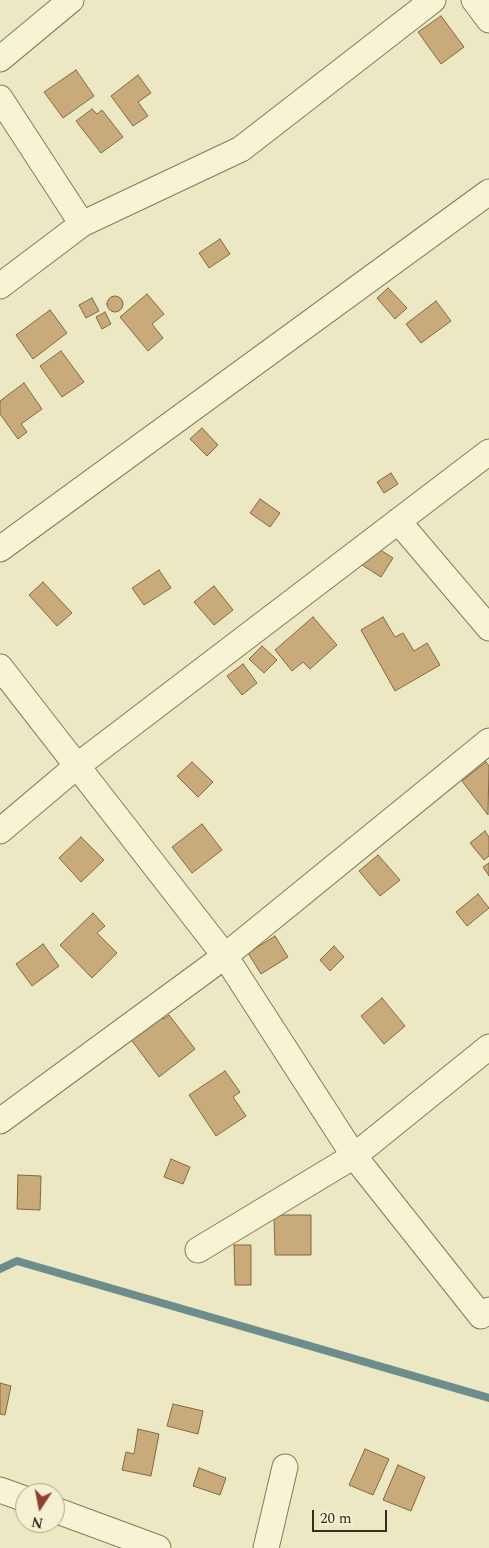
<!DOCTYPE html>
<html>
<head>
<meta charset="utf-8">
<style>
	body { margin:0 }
	#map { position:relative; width:489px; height:1548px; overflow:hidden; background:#ece8c3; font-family:Spectral,serif }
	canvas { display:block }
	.north { position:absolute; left:15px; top:1483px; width:50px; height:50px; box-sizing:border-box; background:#f4f1d2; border:1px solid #a8a38a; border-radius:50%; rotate:191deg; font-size:14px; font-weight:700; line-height:20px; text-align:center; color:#362e1e }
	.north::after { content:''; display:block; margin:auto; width:18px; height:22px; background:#92402d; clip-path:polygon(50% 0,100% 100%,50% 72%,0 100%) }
	.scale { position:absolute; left:312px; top:1510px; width:75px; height:22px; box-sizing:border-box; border:2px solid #362e1e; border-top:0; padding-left:6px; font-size:15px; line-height:18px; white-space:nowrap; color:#362e1e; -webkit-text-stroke:4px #f4f1d2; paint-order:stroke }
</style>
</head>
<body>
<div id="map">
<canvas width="489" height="1548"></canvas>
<div class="north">N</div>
<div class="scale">20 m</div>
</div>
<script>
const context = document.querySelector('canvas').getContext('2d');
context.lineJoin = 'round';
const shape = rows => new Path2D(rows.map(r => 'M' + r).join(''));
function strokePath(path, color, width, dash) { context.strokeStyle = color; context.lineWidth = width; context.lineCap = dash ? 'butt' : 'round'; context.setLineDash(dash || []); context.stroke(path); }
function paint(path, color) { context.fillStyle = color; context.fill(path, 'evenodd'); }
strokePath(shape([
	[0,1269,17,1261,489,1398]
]), '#6c8d8b', 8);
const building = shape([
	[441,16,464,47,441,64,418,32,441,16],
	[76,70,94,96,63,118,44,92,76,70],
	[138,75,151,93,138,102,148,116,133,126,111,96,138,75],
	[92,109,97,114,102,110,123,137,101,153,76,121,92,109],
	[220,239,230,254,209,268,199,253,220,239],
	[388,288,407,308,395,319,377,298,388,288],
	[147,294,164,314,152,324,163,338,148,351,120,317,147,294],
	'107 304a8 8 0 1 1 16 0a8 8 0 1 1-16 0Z',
	[92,298,99,311,86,318,79,305,92,298],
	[436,301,451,321,421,343,406,324,436,301],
	[50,310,67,333,33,359,16,335,50,310],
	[105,312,111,324,102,329,96,317,105,312],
	[61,351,84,382,62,397,40,366,61,351],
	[24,383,42,409,21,424,27,432,18,439,0,414,0,401,24,383],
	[202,428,218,445,207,456,190,439,202,428],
	[391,473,398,484,384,493,377,482,391,473],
	[260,499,280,513,270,527,250,513,260,499],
	[374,546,393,558,381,577,362,565,374,546],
	[159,570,171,588,144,605,132,588,159,570],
	[43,582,72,613,57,626,29,595,43,582],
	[214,586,233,610,214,625,194,602,214,586],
	[313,617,337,645,310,669,303,662,292,671,275,650,313,617],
	[383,617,395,637,403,633,414,651,427,643,440,665,395,691,361,630,383,617],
	[262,646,277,660,264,673,249,659,262,646],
	[243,664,257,683,242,695,227,676,243,664],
	[192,762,213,782,198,797,177,776,192,762],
	[486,762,489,766,488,815,462,781,486,762],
	[202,824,222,850,192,873,172,847,202,824],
	[485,831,489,837,489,856,484,860,470,843,485,831],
	[81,837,104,860,81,882,59,858,81,837],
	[378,855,400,880,380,896,359,871,378,855],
	[489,863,489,876,483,867,489,863],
	[478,894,489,908,467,926,456,912,478,894],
	[93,913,105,926,97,933,117,953,92,978,60,945,93,913],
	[275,936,288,957,261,974,248,953,275,936],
	[43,944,59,966,32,986,16,964,43,944],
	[334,946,344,957,330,971,320,960,334,946],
	[382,998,405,1026,384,1044,361,1016,382,998],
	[155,1007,164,1019,169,1015,195,1049,159,1077,124,1030,155,1007],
	[225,1071,240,1092,233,1097,246,1116,216,1136,189,1095,225,1071],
	[171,1159,190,1167,183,1184,164,1177,171,1159],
	[18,1175,41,1176,40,1210,17,1209,18,1175],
	[274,1215,311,1215,311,1255,275,1255,274,1215],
	[234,1245,251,1245,251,1285,235,1285,234,1245],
	[0,1383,11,1386,5,1415,0,1414,0,1383],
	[173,1404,203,1411,198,1434,167,1426,173,1404],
	[138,1429,159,1434,151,1476,122,1470,126,1452,134,1454,138,1429],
	[365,1449,389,1459,373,1495,349,1485,365,1449],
	[398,1465,425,1477,411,1511,383,1500,398,1465],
	[199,1468,226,1478,220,1495,193,1486,199,1468]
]);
paint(building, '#c9aa7a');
strokePath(building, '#846941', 1);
const street = shape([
	[474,0,489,20],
	[0,59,71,0],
	[0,98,82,224],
	[0,286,82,224,241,149,433,0],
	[398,521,489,628],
	[0,549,489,192],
	[0,667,225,956,354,1156,481,1316,489,1310],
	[0,831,77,766,489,452],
	[0,1121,225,956,489,741],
	[198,1250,354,1156,489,1047],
	[0,1490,25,1499],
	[55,1510,158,1548],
	[266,1548,285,1467]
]);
strokePath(street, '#857a5a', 27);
strokePath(street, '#f7f4d5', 25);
</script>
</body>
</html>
